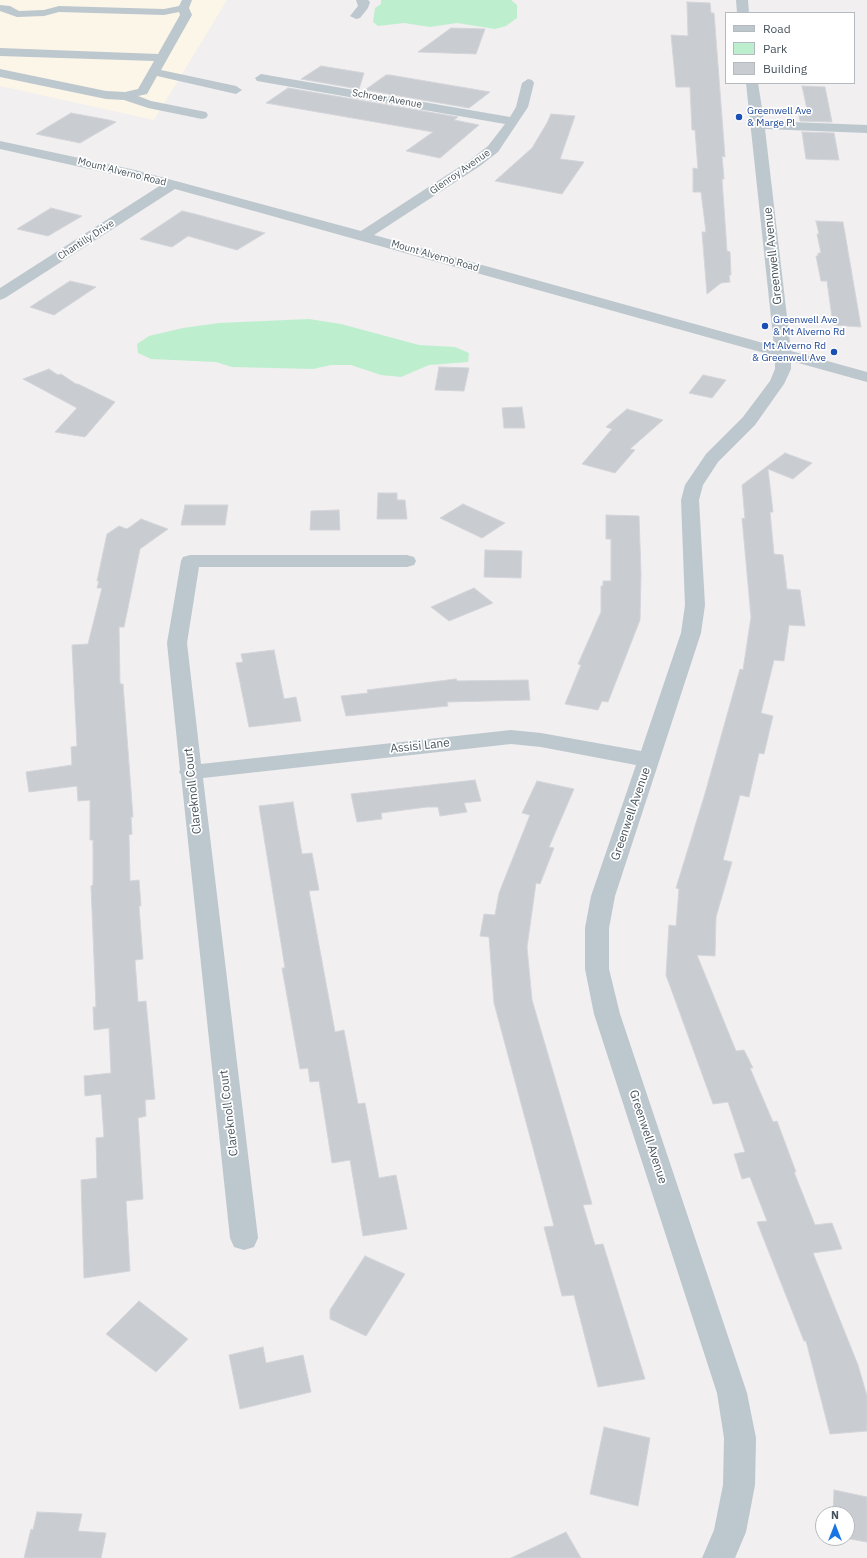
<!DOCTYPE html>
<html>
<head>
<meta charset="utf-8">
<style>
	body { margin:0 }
	#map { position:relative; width:867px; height:1558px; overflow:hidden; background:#f1efef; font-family:"IBM Plex Sans",sans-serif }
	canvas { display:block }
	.legend { position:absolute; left:725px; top:12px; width:130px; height:72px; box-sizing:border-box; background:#fff; border:1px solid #b5babe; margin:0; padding:5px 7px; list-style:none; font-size:12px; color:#47535c }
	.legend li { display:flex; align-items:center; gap:8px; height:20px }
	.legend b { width:20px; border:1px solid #b5babe }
	.north { position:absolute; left:815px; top:1506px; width:40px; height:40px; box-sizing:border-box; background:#fff; border:1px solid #b5babe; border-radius:50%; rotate:0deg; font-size:11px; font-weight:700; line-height:16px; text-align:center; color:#47535c }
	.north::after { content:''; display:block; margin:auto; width:14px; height:18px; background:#1776e3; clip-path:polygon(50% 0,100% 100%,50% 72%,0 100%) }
</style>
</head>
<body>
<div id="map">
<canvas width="867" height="1558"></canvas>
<ul class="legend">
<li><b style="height:5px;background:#bdc7ce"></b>Road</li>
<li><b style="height:11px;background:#bdefcf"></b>Park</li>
<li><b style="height:11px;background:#c9ccd1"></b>Building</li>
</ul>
<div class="north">N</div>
</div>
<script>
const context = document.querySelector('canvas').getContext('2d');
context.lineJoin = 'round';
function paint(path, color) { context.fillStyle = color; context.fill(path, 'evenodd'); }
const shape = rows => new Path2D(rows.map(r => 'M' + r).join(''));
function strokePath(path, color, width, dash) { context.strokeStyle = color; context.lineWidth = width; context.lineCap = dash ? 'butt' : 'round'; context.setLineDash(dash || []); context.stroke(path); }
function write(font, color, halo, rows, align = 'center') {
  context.font = font + ' "IBM Plex Sans",sans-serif'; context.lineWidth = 3.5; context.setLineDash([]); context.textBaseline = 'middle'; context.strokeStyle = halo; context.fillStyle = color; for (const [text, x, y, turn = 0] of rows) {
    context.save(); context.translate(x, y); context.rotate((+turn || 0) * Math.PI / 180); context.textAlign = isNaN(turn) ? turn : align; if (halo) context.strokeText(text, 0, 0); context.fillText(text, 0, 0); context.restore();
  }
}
paint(shape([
	[0,0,227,0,154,120,0,86]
]), '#fcf6e8');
paint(shape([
	[381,0,511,0,517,5,517,18,506,26,495,29,457,23,430,27,404,23,378,26,373,22,375,8,381,4],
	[309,319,341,324,419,345,455,347,469,353,468,362,429,365,401,377,381,375,351,365,331,365,313,369,232,367,216,362,151,359,138,353,137,344,149,336,183,328,219,323]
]), '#bdefcf');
const building = shape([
	[687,2,710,3,711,13,714,13,725,157,722,156,724,179,722,179,727,251,730,252,731,275,729,275,730,282,721,283,707,294,702,232,706,232,701,192,693,192,693,168,698,169,695,130,692,130,690,87,676,87,671,35,688,36,687,2],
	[451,28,485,29,476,54,418,52,451,28],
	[321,66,364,73,359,89,301,79,321,66],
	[386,75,390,75,490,92,469,108,365,90,386,75],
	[802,86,825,87,832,122,800,121,798,108,807,109,802,86],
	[288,88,458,117,454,120,479,125,440,158,406,151,433,132,266,103,288,88],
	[71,113,109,120,116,122,80,143,36,134,71,113],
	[551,114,575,116,560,159,584,162,562,194,495,181,532,148,547,123,551,114],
	[802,132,834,133,839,160,806,159,802,132],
	[51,208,82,216,48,236,17,229,51,208],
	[182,211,195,214,265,233,237,250,188,236,172,247,140,239,182,211],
	[816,221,843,222,861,327,833,325,827,281,821,281,816,256,818,256,818,253,821,253,817,234,819,234,816,221],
	[70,281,96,287,54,315,30,307,70,281],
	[439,367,469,368,464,391,435,390,439,367],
	[49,369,58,375,61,374,76,384,78,384,115,402,85,437,55,432,77,408,23,379,49,369],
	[703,375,726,380,712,398,689,393,703,375],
	[522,407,525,428,504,428,502,408,522,407],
	[627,409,663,420,630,449,635,450,615,473,582,464,612,429,606,427,627,409],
	[785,453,812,463,793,479,768,469,773,512,770,512,774,554,783,555,787,589,800,590,805,626,789,625,784,661,774,660,761,713,773,716,764,754,759,753,749,797,740,795,723,860,732,862,716,917,715,956,697,955,736,1051,744,1050,753,1068,750,1068,773,1122,777,1121,796,1172,794,1172,815,1225,832,1223,842,1249,813,1253,858,1365,867,1396,867,1431,830,1434,806,1341,804,1341,757,1222,767,1221,750,1177,742,1179,734,1154,745,1152,728,1102,713,1104,666,975,669,925,676,926,679,889,676,888,704,797,740,669,743,670,751,617,742,518,745,519,742,485,785,453],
	[378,493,397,493,397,500,405,500,407,519,377,519,378,493],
	[463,504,505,523,482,538,440,518,463,504],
	[185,505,228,505,225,525,181,525,185,505],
	[339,510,340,530,310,530,311,511,339,510],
	[606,515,639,516,641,574,640,620,608,702,602,701,598,710,565,704,581,665,578,664,601,612,601,586,603,586,603,581,611,581,611,539,606,539,606,515],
	[141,519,168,529,140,549,124,627,119,627,120,684,123,684,133,817,131,817,132,834,129,835,130,881,139,880,141,906,139,906,143,959,135,960,138,1002,146,1001,155,1099,145,1100,146,1116,138,1118,143,1199,126,1201,130,1271,84,1278,81,1180,97,1178,96,1138,104,1137,101,1094,85,1096,84,1076,111,1073,109,1028,94,1030,93,1007,96,1007,91,886,93,885,93,840,90,840,90,800,78,801,77,786,29,792,26,772,72,765,71,747,77,746,72,645,88,644,102,588,97,588,99,581,97,581,107,534,119,526,127,529,141,519],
	[485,550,522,551,521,578,484,577,485,550],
	[474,588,493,603,449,621,431,607,474,588],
	[274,650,284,699,296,697,301,721,249,727,236,663,243,662,241,654,274,650],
	[456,679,457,681,528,680,530,700,447,702,448,706,346,716,341,696,368,693,367,690,456,679],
	[475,780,481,801,464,803,467,812,440,816,438,807,427,807,381,813,382,819,357,822,351,794,475,780],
	[537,781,574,789,549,847,554,848,540,884,536,883,527,947,532,1000,592,1204,583,1205,595,1245,603,1244,645,1379,598,1387,574,1295,562,1296,544,1227,554,1226,494,1003,489,937,480,936,484,914,495,915,499,893,530,815,522,813,537,781],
	[293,802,302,854,312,853,319,890,309,891,335,1032,344,1030,358,1104,365,1103,379,1178,396,1175,407,1229,363,1236,350,1160,332,1163,319,1081,310,1082,308,1068,300,1069,282,968,285,968,259,806,293,802],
	[365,1256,405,1274,366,1336,330,1319,330,1310,365,1256],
	[139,1301,188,1339,156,1372,106,1334,139,1301],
	[263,1347,266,1363,303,1355,311,1392,240,1409,229,1355,263,1347],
	[604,1427,650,1438,638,1506,590,1494,604,1427],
	[834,1490,867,1497,867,1542,844,1538,847,1538,847,1514,833,1514,834,1490],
	[37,1512,82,1514,78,1531,106,1533,101,1558,24,1558,31,1529,33,1530,37,1512],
	[566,1532,581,1558,511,1558,566,1532]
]);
paint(building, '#c9ccd1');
strokePath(building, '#d3d5da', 1);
paint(shape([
	[182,0,192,0,189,8,192,15,161,70,236,86,242,90,236,94,157,76,147,94,138,96,151,101,206,112,208,115,206,118,202,119,148,108,124,100,106,99,0,77,0,69,106,91,125,92,138,89,154,61,0,56,0,48,158,54,180,15,179,12,164,15,59,12,44,16,17,17,0,11,0,5,10,6,19,11,44,10,59,6,164,9,179,6,182,0],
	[356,0,368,0,370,2,368,8,360,18,356,19,350,16,358,6,356,0],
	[736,0,748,0,749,13,737,13,736,0],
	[261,74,510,117,516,107,522,83,528,79,532,80,534,83,528,107,498,152,480,166,374,235,774,346,746,83,758,83,764,121,867,125,867,133,765,129,791,351,867,372,867,382,791,361,791,369,784,384,755,425,718,462,703,485,699,500,705,605,701,633,615,896,609,928,609,969,620,1014,747,1393,756,1438,755,1485,746,1532,735,1558,702,1558,714,1530,723,1485,724,1438,717,1393,594,1014,585,969,585,928,591,896,636,765,541,747,511,744,203,778,258,1238,254,1247,244,1250,234,1247,230,1238,181,775,179,772,180,770,167,643,181,561,183,557,190,555,407,555,414,557,416,561,414,565,407,567,199,567,187,643,201,764,511,730,541,733,641,751,681,633,685,605,681,500,685,485,706,454,743,417,770,381,775,369,775,356,175,189,5,298,0,300,0,288,161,185,0,149,0,141,135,170,361,231,470,160,488,146,505,124,257,81,255,78,261,74]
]), '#bdc7ce');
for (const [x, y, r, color] of [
	[739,117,4,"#1a4fb4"],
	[765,326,4,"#1a4fb4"],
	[834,352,4,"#1a4fb4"]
]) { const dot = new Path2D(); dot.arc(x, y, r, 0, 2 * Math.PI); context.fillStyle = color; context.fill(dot); strokePath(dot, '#fff', 1.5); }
write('10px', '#47535c', '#fff', [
	["Schroer Avenue",387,99,10],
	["Mount Alverno Road",122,172,14],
	["Glenroy Avenue",460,172,-35],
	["Chantilly Drive",86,240,-33],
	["Mount Alverno Road",435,256,16]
]);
write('10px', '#164399', '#fff', [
	["Greenwell Ave",747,111],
	["& Marge Pl",747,123],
	["Greenwell Ave",773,320],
	["& Mt Alverno Rd",773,332],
	["Mt Alverno Rd",826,346,"right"],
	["& Greenwell Ave",826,358,"right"]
], 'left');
write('12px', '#47535c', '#fff', [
	["Greenwell Avenue",773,256,-96],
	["Assisi Lane",420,746,-6],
	["Clareknoll Court",193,791,-96],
	["Greenwell Avenue",631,814,-71],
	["Clareknoll Court",229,1113,-97],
	["Greenwell Avenue",648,1137,72]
]);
</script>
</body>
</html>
